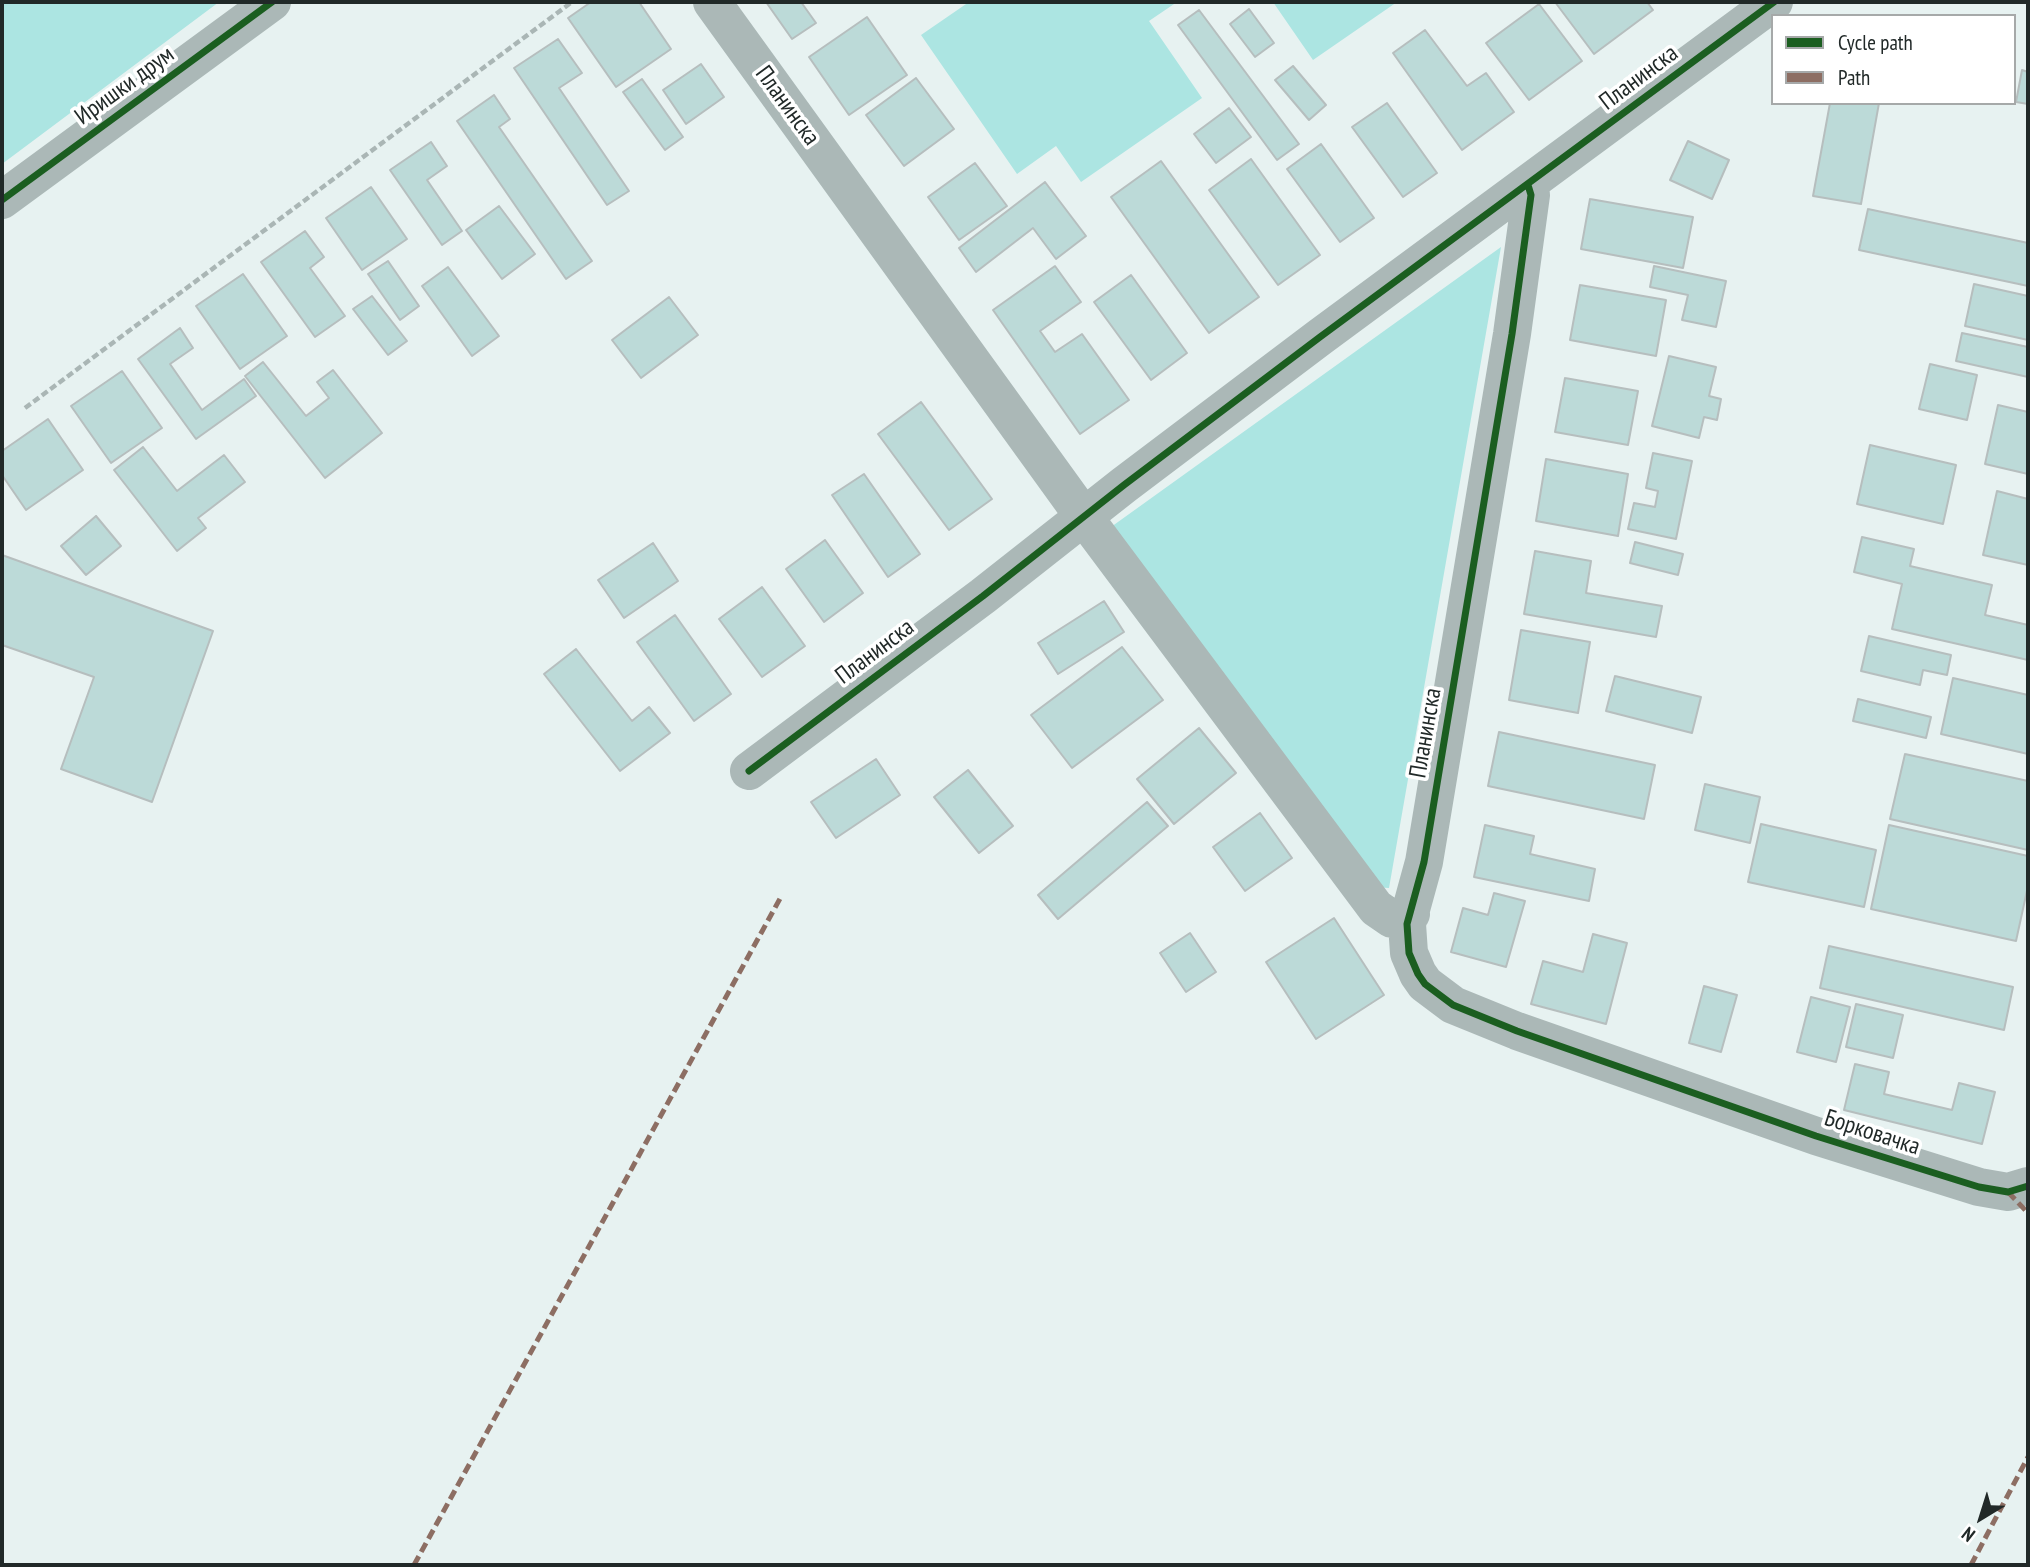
<!DOCTYPE html>
<html>
<head>
<meta charset="utf-8">
<style>
	body { margin:0 }
	#map { position:relative; width:2030px; height:1567px; overflow:hidden; background:#e7f2f1; font-family:"PT Sans Narrow",sans-serif }
	canvas { display:block }
	.frame { position:absolute; inset:0; border:4px solid #212928; pointer-events:none }
	.legend { position:absolute; left:1771px; top:14px; width:245px; height:91px; box-sizing:border-box; background:#fff; border:2px solid #a6a9a9; margin:0; padding:9px 12px; list-style:none; font-size:21px; color:#212928 }
	.legend li { display:flex; align-items:center; gap:14px; height:35px }
	.legend b { width:35px; border:2px solid #a6a9a9 }
	.north { position:absolute; left:1946px; top:1483px; width:70px; height:70px; -webkit-text-stroke:5px #fff; paint-order:stroke; rotate:218deg; font-size:19px; font-weight:700; line-height:28px; text-align:center; color:#212928 }
	.north::after { content:''; display:block; margin:auto; width:24px; height:32px; background:#212928; clip-path:polygon(50% 0,100% 100%,50% 72%,0 100%) }
</style>
</head>
<body>
<div id="map">
<canvas width="2030" height="1567"></canvas>
<div class="frame"></div>
<ul class="legend">
<li><b style="height:9px;background:#1b5e20"></b>Cycle path</li>
<li><b style="height:9px;background:#8d6e63"></b>Path</li>
</ul>
<div class="north">N</div>
</div>
<script>
const context = document.querySelector('canvas').getContext('2d');
context.lineJoin = 'round';
function paint(path, color) { context.fillStyle = color; context.fill(path, 'evenodd'); }
const shape = rows => new Path2D(rows.map(r => 'M' + r).join(''));
function strokePath(path, color, width, dash) { context.strokeStyle = color; context.lineWidth = width; context.lineCap = dash ? 'butt' : 'round'; context.setLineDash(dash || []); context.stroke(path); }
function write(font, color, halo, rows, align = 'center') {
  context.font = font + ' "PT Sans Narrow",sans-serif'; context.lineWidth = 7; context.setLineDash([]); context.textBaseline = 'middle'; context.strokeStyle = halo; context.fillStyle = color; for (const [text, x, y, turn = 0] of rows) {
    context.save(); context.translate(x, y); context.rotate((+turn || 0) * Math.PI / 180); context.textAlign = isNaN(turn) ? turn : align; if (halo) context.strokeText(text, 0, 0); context.fillText(text, 0, 0); context.restore();
  }
}
paint(shape([
	[2,2,219,2,2,164],
	[969,2,1177,2,1149,21,1202,98,1081,182,1056,146,1017,174,921,35],
	[1273,2,1397,2,1313,60],
	[1501,247,1389,888,1373,887,1111,527]
]), '#ace5e2');
const building = shape([
	[591,2,639,2,671,49,616,87,568,18,591,2],
	[766,2,801,2,816,23,792,39,766,2],
	[1555,2,1647,2,1653,10,1594,54,1555,2],
	[1539,4,1582,61,1529,100,1486,43,1539,4],
	[1249,9,1274,43,1255,57,1230,24,1249,9],
	[1199,10,1299,144,1277,160,1178,25,1199,10],
	[867,17,907,75,849,115,809,57,867,17],
	[1425,30,1467,86,1486,73,1514,112,1462,150,1393,53,1425,30],
	[558,39,582,73,559,88,629,191,607,205,514,68,558,39],
	[701,64,724,97,686,124,663,90,701,64],
	[1293,66,1326,105,1309,120,1275,80,1293,66],
	[2022,70,2028,72,2028,104,2016,102,2022,70],
	[916,78,954,129,904,166,866,115,916,78],
	[642,79,683,137,665,150,623,92,642,79],
	[494,95,510,119,499,127,592,261,566,279,457,121,494,95],
	[1387,103,1437,173,1403,197,1352,127,1387,103],
	[1830,103,1879,103,1861,204,1813,196,1830,103],
	[1229,108,1251,137,1216,163,1194,134,1229,108],
	[1688,141,1729,160,1712,199,1670,180,1688,141],
	[431,142,447,166,427,180,462,231,442,245,390,170,431,142],
	[1321,144,1374,218,1340,242,1287,169,1321,144],
	[1251,159,1320,255,1278,285,1209,190,1251,159],
	[1161,161,1259,297,1209,333,1111,197,1161,161],
	[975,163,1007,206,959,240,928,197,975,163],
	[1045,182,1086,236,1056,259,1033,228,976,272,959,248,1045,182],
	[371,187,407,239,362,270,326,218,371,187],
	[1590,199,1693,217,1683,268,1581,249,1590,199],
	[499,206,535,254,502,279,466,230,499,206],
	[1868,209,2028,243,2028,286,1859,250,1868,209],
	[305,231,324,257,310,268,345,316,315,337,261,262,305,231],
	[388,261,419,306,400,320,368,274,388,261],
	[1055,266,1081,302,1040,331,1055,352,1082,334,1129,400,1080,434,993,310,1055,266],
	[1654,266,1726,281,1716,327,1682,320,1688,295,1650,287,1654,266],
	[448,267,499,336,472,356,422,286,448,267],
	[243,274,287,336,240,369,196,306,243,274],
	[1131,275,1187,353,1151,380,1094,302,1131,275],
	[1974,284,2028,296,2028,340,1965,326,1974,284],
	[1580,285,1666,300,1656,356,1570,340,1580,285],
	[372,296,407,341,388,355,353,309,372,296],
	[669,297,698,335,641,378,612,340,669,297],
	[180,328,193,348,170,364,202,410,244,379,256,396,196,439,138,359,180,328],
	[1962,333,2028,347,2028,377,1956,361,1962,333],
	[1669,356,1716,367,1709,396,1721,399,1717,420,1704,417,1699,438,1652,426,1669,356],
	[263,362,306,416,329,398,317,382,333,370,382,433,325,478,245,376,263,362],
	[1930,364,1977,375,1967,420,1919,409,1930,364],
	[122,371,162,428,111,463,71,406,122,371],
	[1565,378,1638,391,1628,445,1555,432,1565,378],
	[921,402,992,499,949,530,878,434,921,402],
	[1998,405,2028,412,2028,474,1985,464,1998,405],
	[48,419,83,470,26,510,2,475,2,451,48,419],
	[1870,445,1956,465,1943,524,1857,504,1870,445],
	[143,447,177,491,224,455,245,482,198,518,206,528,177,551,114,470,143,447],
	[1653,453,1692,461,1676,539,1628,529,1634,503,1655,507,1658,491,1646,488,1653,453],
	[1546,459,1628,474,1618,536,1536,521,1546,459],
	[864,474,920,554,888,577,832,495,864,474],
	[1997,491,2028,499,2028,565,1983,555,1997,491],
	[96,516,121,546,86,575,61,546,96,516],
	[1862,537,1914,549,1910,566,1992,585,1985,615,2028,625,2028,660,1892,629,1902,584,1854,572,1862,537],
	[825,540,863,593,824,622,786,569,825,540],
	[1635,542,1683,554,1678,575,1630,563,1635,542],
	[653,543,678,581,624,618,598,580,653,543],
	[1535,551,1591,561,1586,593,1662,606,1656,637,1524,614,1535,551],
	[2,555,213,631,152,802,61,769,94,677,2,645,2,555],
	[762,587,805,646,762,677,719,619,762,587],
	[1104,601,1124,632,1058,674,1038,643,1104,601],
	[675,615,731,694,694,721,637,642,675,615],
	[1521,630,1590,642,1578,713,1509,700,1521,630],
	[1869,636,1951,655,1947,675,1923,670,1920,685,1861,671,1869,636],
	[1122,647,1163,700,1072,768,1031,715,1122,647],
	[576,649,632,721,649,707,670,733,620,771,544,674,576,649],
	[1615,676,1701,697,1692,733,1606,711,1615,676],
	[1953,678,2028,695,2028,754,1941,734,1953,678],
	[1858,699,1931,717,1926,738,1853,721,1858,699],
	[1199,728,1236,773,1174,824,1137,779,1199,728],
	[1499,732,1655,765,1644,819,1488,786,1499,732],
	[1905,754,2028,781,2028,850,1890,819,1905,754],
	[876,759,900,795,836,838,811,802,876,759],
	[968,770,1013,826,979,853,934,797,968,770],
	[1705,784,1760,797,1750,843,1695,830,1705,784],
	[1147,802,1168,826,1058,919,1038,895,1147,802],
	[1260,813,1292,858,1245,891,1213,847,1260,813],
	[1761,824,1876,850,1864,907,1748,882,1761,824],
	[1485,825,1534,836,1530,854,1595,869,1589,901,1474,877,1485,825],
	[1889,825,2028,856,2028,886,2016,941,1871,909,1889,825],
	[1494,893,1525,901,1506,967,1451,952,1463,908,1488,915,1494,893],
	[1334,918,1384,995,1316,1039,1266,962,1334,918],
	[1190,933,1216,972,1186,992,1160,953,1190,933],
	[1593,934,1627,943,1606,1024,1531,1004,1543,961,1583,972,1593,934],
	[1829,946,2013,987,2004,1030,1820,988,1829,946],
	[1704,986,1737,995,1721,1052,1689,1043,1704,986],
	[1811,997,1850,1007,1836,1062,1797,1052,1811,997],
	[1856,1004,1903,1015,1893,1058,1846,1047,1856,1004],
	[1855,1064,1889,1072,1884,1094,1952,1110,1959,1083,1995,1092,1982,1144,1844,1110,1855,1064]
]);
paint(building, '#bcdad8');
strokePath(building, '#b6bebe', 2);
strokePath(shape([
	[25,408,572,2]
]), '#aab6b5', 4.5, [7, 3.5]);
strokePath(shape([
	[712,2,1084,517,1376,908,1392,919,1411,914],
	[1528,185,1531,195,1512,334,1424,862,1407,924,1409,953,1418,974,1425,984,1453,1005,1517,1031,1816,1136,1979,1187,2008,1192,2028,1186],
	[749,771,983,596,1124,485,1320,337,1774,2]
]), '#abb8b7', 38);
strokePath(shape([
	[2,200,272,2]
]), '#abb8b7', 38);
strokePath(shape([
	[2008,1192,2028,1213],
	[414,1565,782,895],
	[1971,1565,2028,1457]
]), '#8d6e63', 5, [10, 5]);
strokePath(shape([
	[1528,185,1531,195,1512,334,1424,862,1407,924,1409,953,1418,974,1425,984,1453,1005,1517,1031,1816,1136,1979,1187,2008,1192,2028,1186],
	[2,200,272,2],
	[749,771,983,596,1124,485,1320,337,1774,2]
]), '#1b5e20', 7);
write('24px', '#212928', '#fff', [
	["Планинска",1639,78,-37],
	["Иришки друм",125,86,-36],
	["Планинска",787,106,54],
	["Планинска",875,652,-37],
	["Планинска",1426,733,-80],
	["Борковачка",1872,1133,18]
]);
</script>
</body>
</html>
